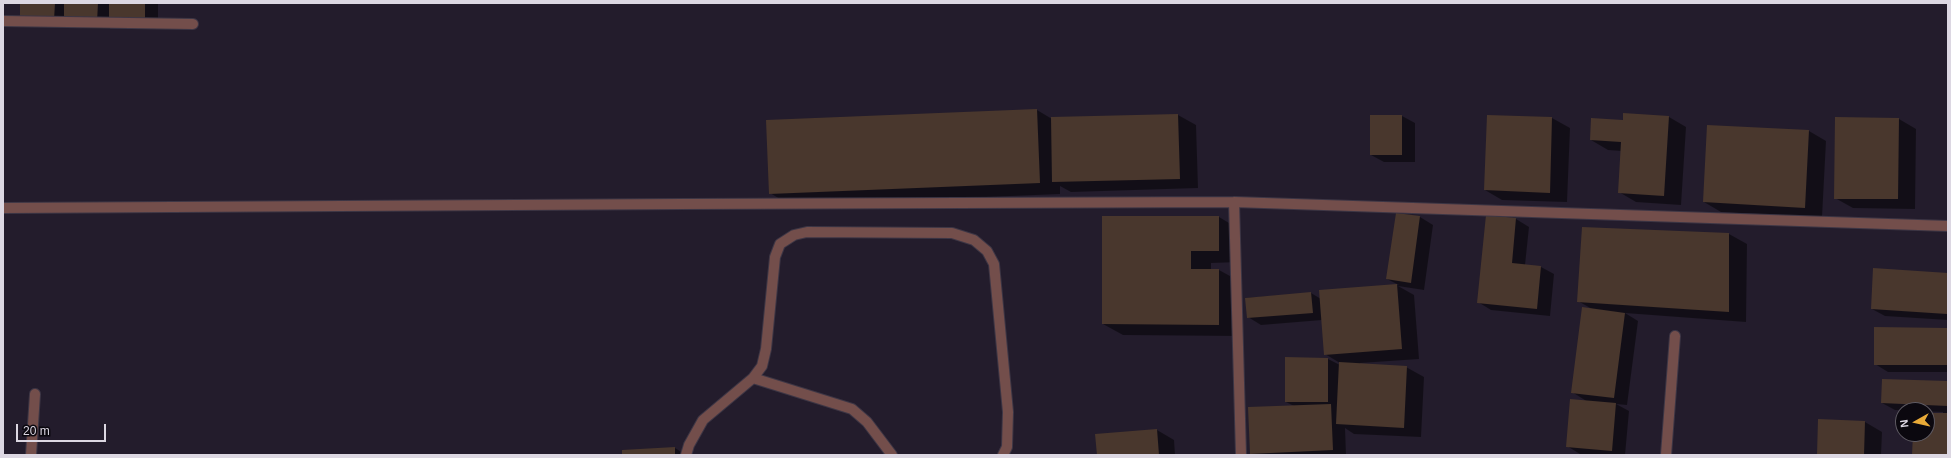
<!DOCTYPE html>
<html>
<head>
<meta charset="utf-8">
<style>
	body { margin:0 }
	#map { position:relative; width:1951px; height:458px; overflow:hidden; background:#231c2c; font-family:Helvetica,sans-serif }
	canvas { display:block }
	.frame { position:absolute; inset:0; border:4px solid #dcd7e2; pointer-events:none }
	.north { position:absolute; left:1895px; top:402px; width:40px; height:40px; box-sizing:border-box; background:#0b080f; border:1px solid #5f5b63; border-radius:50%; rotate:262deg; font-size:11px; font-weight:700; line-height:16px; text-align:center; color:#dcd7e2 }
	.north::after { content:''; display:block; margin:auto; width:14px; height:18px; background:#e9aa38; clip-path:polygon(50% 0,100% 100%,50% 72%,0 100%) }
	.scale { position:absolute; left:16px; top:424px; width:90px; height:18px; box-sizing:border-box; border:2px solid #dcd7e2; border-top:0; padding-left:5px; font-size:12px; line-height:14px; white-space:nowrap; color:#dcd7e2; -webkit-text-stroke:3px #0b080f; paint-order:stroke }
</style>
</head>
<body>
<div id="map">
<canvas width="1951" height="458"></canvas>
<div class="frame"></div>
<div class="north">N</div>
<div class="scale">20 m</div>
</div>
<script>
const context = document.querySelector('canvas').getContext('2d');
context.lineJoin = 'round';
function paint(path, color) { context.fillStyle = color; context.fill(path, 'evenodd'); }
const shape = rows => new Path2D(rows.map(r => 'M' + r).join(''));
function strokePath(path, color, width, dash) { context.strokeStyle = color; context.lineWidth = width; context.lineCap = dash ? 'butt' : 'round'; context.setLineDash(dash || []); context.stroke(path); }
paint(shape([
	[21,3,158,3,158,28,110,20,110,29,78,28,67,22,67,27,34,26],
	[1037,110,1052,119,1178,115,1196,125,1198,188,1071,192,1060,186,1060,194,790,205,770,193],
	[1624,114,1669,117,1686,127,1681,205,1636,202,1619,192,1622,151,1608,150,1591,140,1624,121],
	[1402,116,1415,123,1415,162,1384,162,1371,155],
	[1488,116,1552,118,1570,128,1567,202,1502,200,1485,190],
	[1899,119,1916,129,1915,209,1853,208,1835,198],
	[1708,126,1809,131,1826,141,1822,217,1721,212,1704,202],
	[1397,214,1420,217,1433,225,1424,290,1398,286,1414,295,1419,359,1360,363,1360,364,1406,367,1424,377,1421,437,1354,434,1345,428,1346,455,1254,455,1251,453,1294,406,1286,402,1328,359,1340,365,1340,363,1325,354,1322,320,1261,325,1248,317,1246,298,1311,293,1321,299,1320,291,1399,285,1387,279],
	[1487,216,1516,219,1529,227,1525,265,1541,267,1554,274,1550,316,1491,310,1478,302],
	[1103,217,1219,217,1239,229,1239,262,1211,263,1211,270,1219,270,1239,281,1239,336,1123,335,1103,324],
	[1583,228,1729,234,1747,244,1746,322,1625,313,1638,321,1627,405,1616,404,1629,411,1625,455,1580,454,1567,446,1588,402,1572,392,1592,309,1578,301],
	[1874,269,1948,274,1948,320,1885,316,1872,309],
	[1948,329,1948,372,1888,372,1875,364],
	[1948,382,1948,455,1913,455,1914,434,1927,434,1927,414,1943,414,1943,412,1895,410,1882,403],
	[1865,422,1882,432,1881,455,1817,455],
	[1157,430,1174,440,1175,455,1098,455],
	[675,448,686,455,623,455]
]), '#0007');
paint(shape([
	[20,3,55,3,54,20,20,19],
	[64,3,98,3,97,22,64,21],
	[109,3,145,3,145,21,109,20],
	[1037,109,1040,183,769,194,766,120],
	[1623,113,1669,116,1664,196,1618,193,1621,142,1590,140,1591,118,1623,120],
	[1178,114,1180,179,1052,182,1051,117],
	[1370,115,1402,115,1402,155,1370,155],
	[1487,115,1552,117,1550,193,1484,190],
	[1835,117,1899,118,1898,199,1834,199],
	[1707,125,1809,130,1805,208,1703,202],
	[1396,213,1420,216,1411,283,1386,279],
	[1486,215,1516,218,1512,263,1541,266,1537,309,1477,303],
	[1102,216,1219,216,1219,251,1191,251,1191,269,1219,269,1219,325,1102,324],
	[1582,227,1729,233,1729,312,1577,302],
	[1873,268,1948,273,1947,314,1871,309],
	[1397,284,1402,349,1324,355,1319,290],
	[1311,292,1313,313,1247,318,1245,298],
	[1582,307,1625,313,1614,398,1571,393],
	[1874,327,1948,328,1948,365,1874,365],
	[1285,357,1328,358,1328,402,1285,402],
	[1339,362,1407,366,1404,428,1336,424],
	[1882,379,1948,381,1948,406,1881,403],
	[1570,399,1616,403,1612,451,1566,447],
	[1331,404,1333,450,1250,454,1248,407],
	[1927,413,1948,413,1948,455,1912,455,1913,434,1927,434],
	[1818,419,1865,421,1864,455,1817,455],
	[1157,429,1159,455,1097,455,1095,434],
	[675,447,675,455,622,455,622,450]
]), '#49372d');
const lane = shape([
	[3,21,193,24],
	[1234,202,1241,455],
	[3,208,683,204,1234,202,1948,226],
	[31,455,35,394],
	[1666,455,1675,336]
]);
const street = shape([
	[753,378,852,409,867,422,892,455],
	[686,455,689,445,703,420,753,378,762,366,766,349,775,257,780,244,794,235,807,232,952,233,974,240,987,251,994,264,1008,412,1007,447,1003,455]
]);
strokePath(lane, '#3d3645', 12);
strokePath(street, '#3d3645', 12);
strokePath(lane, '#734e4b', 10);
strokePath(street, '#734e4b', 10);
</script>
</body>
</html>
